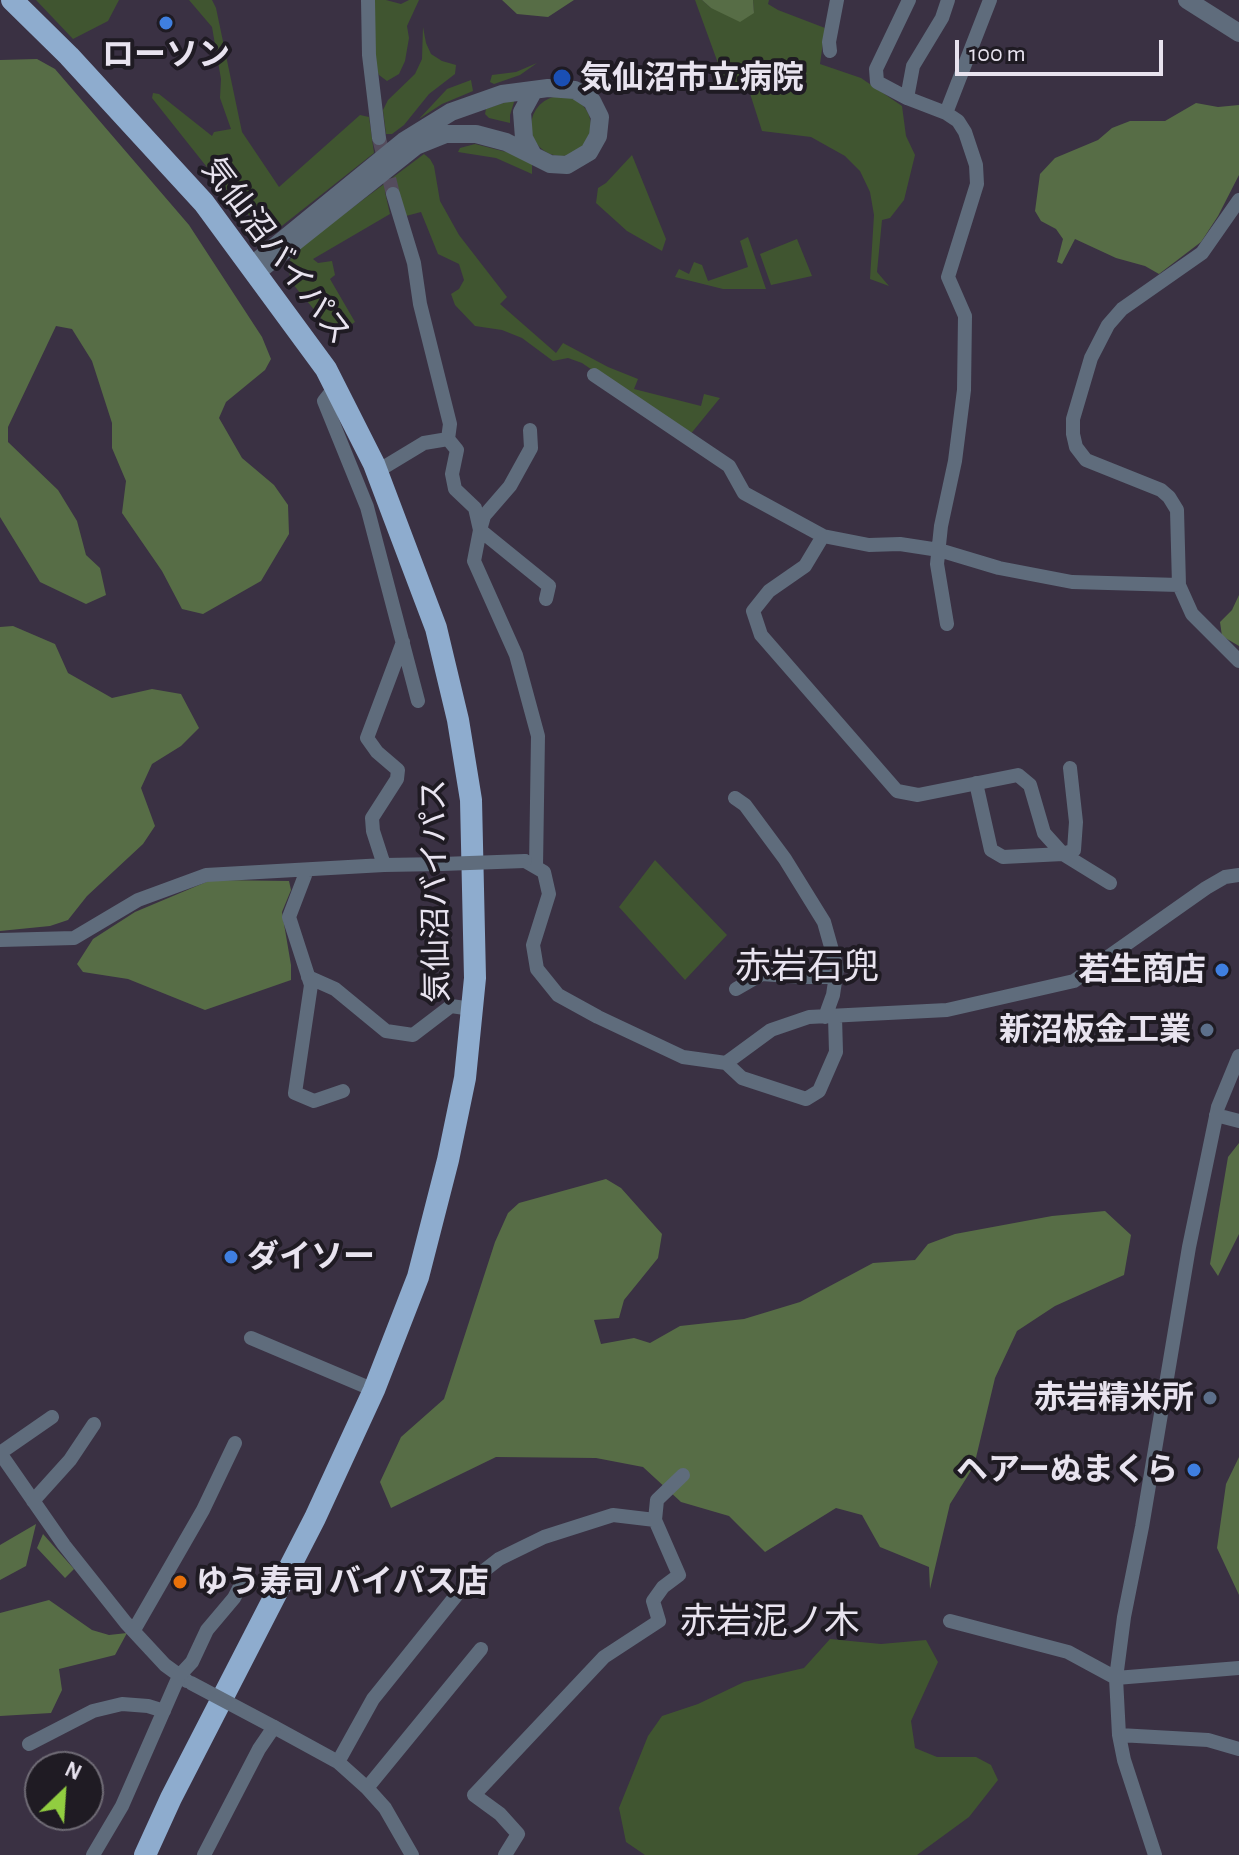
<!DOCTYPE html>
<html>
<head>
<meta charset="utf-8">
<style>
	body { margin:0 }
	#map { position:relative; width:1239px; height:1855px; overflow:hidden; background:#3a3143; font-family:"Alegreya Sans",sans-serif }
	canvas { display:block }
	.north { position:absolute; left:24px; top:1751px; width:80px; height:80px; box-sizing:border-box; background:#1f1b23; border:2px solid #6f6b75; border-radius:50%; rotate:25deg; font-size:22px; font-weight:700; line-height:32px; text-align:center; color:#e8e3ef }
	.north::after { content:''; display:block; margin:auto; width:28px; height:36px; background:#91cd40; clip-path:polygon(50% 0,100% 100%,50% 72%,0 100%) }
	.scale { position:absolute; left:955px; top:40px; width:208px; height:36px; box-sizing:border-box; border:4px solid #e8e3ef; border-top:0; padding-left:10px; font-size:24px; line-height:28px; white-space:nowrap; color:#e8e3ef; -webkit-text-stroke:6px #1f1b23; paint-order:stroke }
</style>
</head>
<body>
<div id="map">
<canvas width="1239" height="1855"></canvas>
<div class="north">N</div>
<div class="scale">100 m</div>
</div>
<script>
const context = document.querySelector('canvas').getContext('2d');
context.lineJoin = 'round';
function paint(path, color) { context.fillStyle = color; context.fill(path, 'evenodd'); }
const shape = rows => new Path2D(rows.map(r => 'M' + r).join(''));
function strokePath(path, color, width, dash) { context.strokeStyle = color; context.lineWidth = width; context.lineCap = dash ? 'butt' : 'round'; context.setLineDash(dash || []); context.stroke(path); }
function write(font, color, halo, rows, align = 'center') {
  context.font = font + ' "Alegreya Sans","Noto Sans JP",sans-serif'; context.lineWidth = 8; context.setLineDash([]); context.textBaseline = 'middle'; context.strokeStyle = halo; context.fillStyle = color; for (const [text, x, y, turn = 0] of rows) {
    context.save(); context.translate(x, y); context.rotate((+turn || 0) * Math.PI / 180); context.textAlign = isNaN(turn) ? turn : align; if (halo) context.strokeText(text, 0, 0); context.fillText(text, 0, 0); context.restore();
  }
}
paint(shape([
	[36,0,119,0,108,21,73,39],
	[189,0,212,0,216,8,242,132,279,187,360,115,369,117,374,153,278,229,255,222,210,171,152,98,153,93,159,94,212,136,214,132,231,129,220,98,221,79,212,27],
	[372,0,386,0,401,4,409,0,419,0,407,26,409,38,405,61,399,74,387,81,379,75,376,67],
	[695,0,702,0,711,8,754,13,753,0,769,0,768,4,778,10,825,28,820,64,861,78,902,106,906,136,915,155,904,200,890,218,882,220,877,272,889,286,870,279,874,215,870,192,860,171,845,156,811,137,762,131,746,81,727,88],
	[423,27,426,43,431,54,442,61,456,65,455,74,429,94,404,125,392,134,386,134,383,110,388,100,415,74,422,59],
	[537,63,520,75,494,84,490,82,492,75,516,72],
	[471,80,473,91,442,104,419,119,447,89],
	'531 126a30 30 0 1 1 60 0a30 30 0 1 1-60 0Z',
	[515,99,510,115,510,123,489,118,485,114,486,109],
	[475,144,514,154,532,164,532,174,496,158,458,152,460,148],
	[424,154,430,159,434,166,440,201,459,235,507,297,500,304,556,353,563,343,608,367,638,379,634,389,701,406,704,394,720,398,689,436,582,363,568,358,553,361,522,338,502,330,475,326,455,305,451,294,459,289,464,280,459,264,438,254,421,212,406,216,398,189,385,192,390,214,313,259,318,263,332,261,335,275,330,279,355,322,335,335,292,283,288,269,292,253],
	[632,155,666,239,662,251,627,231,596,203,598,188,606,183],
	[748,237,766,289,723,289,675,277,679,269,689,274,694,262,702,265,708,281,748,267,740,241],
	[797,239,812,276,771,285,760,254],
	[655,860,727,935,685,980,619,907],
	[830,1639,881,1644,926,1640,938,1662,911,1721,915,1748,937,1757,976,1757,991,1765,998,1780,969,1817,917,1855,645,1855,626,1842,619,1808,648,1736,662,1716,698,1704,744,1682,804,1668]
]), '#405530');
paint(shape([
	[502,0,574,0,548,17,517,14],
	[702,0,753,0,754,13,740,22,711,8],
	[37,59,55,69,189,225,262,337,271,359,265,370,226,402,219,418,242,458,274,485,288,505,289,534,261,581,203,614,182,609,162,571,122,513,126,481,112,448,112,423,92,361,72,329,56,326,8,427,8,442,58,490,77,521,86,555,100,568,106,595,86,604,40,582,0,517,0,60],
	[1196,103,1218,107,1239,105,1239,175,1218,216,1201,242,1159,274,1145,266,1116,258,1075,239,1062,264,1057,262,1063,239,1056,229,1041,221,1035,211,1040,174,1055,158,1098,140,1112,128,1130,121,1165,121],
	[1239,595,1239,646,1222,636,1220,622,1232,610],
	[13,626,55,644,68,673,112,698,152,689,181,694,199,728,181,746,152,764,141,788,155,826,143,844,87,896,68,920,50,926,0,931,0,627],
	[211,880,289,881,291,890,282,912,291,965,291,980,205,1010,128,979,83,972,77,964,93,939,135,912],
	[1239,1143,1239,1234,1218,1276,1210,1264,1228,1157],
	[606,1179,621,1188,662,1234,658,1258,624,1300,619,1318,594,1320,601,1344,634,1338,650,1343,680,1326,744,1319,800,1302,873,1263,915,1260,928,1244,955,1234,1052,1216,1105,1211,1131,1235,1124,1275,1055,1306,1017,1331,995,1378,974,1466,950,1504,930,1589,929,1567,880,1547,862,1515,836,1508,765,1552,729,1516,681,1502,643,1467,596,1458,496,1457,391,1508,380,1482,401,1437,444,1399,495,1242,508,1213,519,1203],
	[1239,1457,1239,1595,1217,1548,1226,1484],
	[36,1524,26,1566,0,1580,0,1545],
	[43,1534,74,1569,65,1578,37,1548],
	[49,1600,92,1630,109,1635,127,1633,115,1655,59,1669,62,1690,51,1713,0,1716,0,1613]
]), '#576d46');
strokePath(shape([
	[379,138,393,194]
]), '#544c5d', 14, [14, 7]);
strokePath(shape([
	[368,0,369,55,379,138],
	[830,51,829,42,837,0],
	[907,98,877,82,876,69,909,0],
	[946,113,990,0],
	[393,194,414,263,420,304,450,424,448,439],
	[1239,200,1202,253,1122,309,1108,325,1091,358,1073,419,1073,434,1076,447,1086,460,1161,490,1169,497,1177,510,1179,585,1192,614,1239,661],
	[594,375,729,466,744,493,823,536,869,545,900,544,939,550,999,568,1072,582,1179,585],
	[335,387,324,401,367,507,418,701],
	[530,430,531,448,510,486,484,516,480,530,549,586,546,599],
	[376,472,424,443,448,439,457,450,452,474,455,489,475,508,480,530,474,561,516,655,538,736,536,867],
	[823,536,805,566,769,591,753,611,761,635,897,791,918,795,1018,775,1030,785,1044,833,1063,854,1110,883],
	[947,624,937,564,941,526,955,461,964,390,965,316,948,277,977,184,976,165,965,132,958,121,946,113,907,98,913,66,942,18,948,0],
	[976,783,991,850,1003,857,1063,854,1074,850,1076,822,1070,768],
	[735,798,745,805,785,859,824,922,837,968,833,995,825,1017],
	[525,861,544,872,549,894,533,945,537,969,558,995,598,1017,683,1057,726,1063,771,1030,809,1017,947,1010,1074,981,1206,888,1225,877,1239,875],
	[384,865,373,831,372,818,397,779,398,770,377,752,367,738,403,642],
	[307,870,289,917,311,985,295,1093,314,1101,343,1091],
	[0,940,74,938,138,900,206,875,384,865,442,864],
	[308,977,335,989,386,1031,413,1035,451,1006,472,1009],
	[736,989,762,974,802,977,836,977],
	[726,1063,742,1078,806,1099,819,1091,836,1052,835,1017],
	[1216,1115,1239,1121],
	[251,1338,374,1390],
	[0,1453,64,1545,126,1623,165,1665,187,1681],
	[0,1453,52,1417],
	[33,1501,70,1460,94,1424],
	[950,1621,1068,1652,1116,1678,1239,1668],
	[134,1630,203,1510,235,1443],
	[1119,1735,1208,1740,1239,1749],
	[29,1744,93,1711,122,1704,148,1706,164,1711],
	[338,1762,373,1699,463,1587,499,1559,544,1537,613,1515,655,1520,657,1500,683,1475],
	[367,1788,481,1649],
	[93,1855,122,1806,179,1676,192,1662,207,1630,234,1598,247,1573],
	[204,1855,259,1749,274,1727,338,1762,367,1788,385,1808,412,1855],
	[505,1855,518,1834,500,1814,474,1795,604,1657,659,1621,653,1601,663,1587,679,1575,655,1520],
	[1155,1855,1124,1760,1119,1735,1116,1678,1124,1617,1142,1527,1189,1247,1218,1107,1239,1056]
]), '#5f6c7c', 14);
strokePath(shape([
	[1187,0,1239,33],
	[533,155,524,138,522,112,534,90],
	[251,266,404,141,451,112,502,94,548,88,575,90,592,101,600,117,598,136,589,152,567,165,550,164,506,142,476,134,446,134,416,146,256,273]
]), '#5f6c7c', 18);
strokePath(shape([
	[12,0,69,56,204,203,326,369,374,464,436,628,458,720,471,800,475,978,465,1078,448,1160,418,1277,374,1390,315,1518,171,1798,145,1855]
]), '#8eacce', 22);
strokePath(shape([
	[442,864,525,861],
	[191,1683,274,1727]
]), '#5f6c7c', 14);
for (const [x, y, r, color] of [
	[166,23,8,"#3f7fe0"],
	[562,78,10,"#1a4fb4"],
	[1222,970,8,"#3f7fe0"],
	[1207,1030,8,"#5c6f8a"],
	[231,1257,8,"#3f7fe0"],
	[1210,1398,8,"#5c6f8a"],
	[1194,1470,8,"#3f7fe0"],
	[180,1582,8,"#e8710a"]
]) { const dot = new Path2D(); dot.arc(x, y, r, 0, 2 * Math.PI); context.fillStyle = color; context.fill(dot); strokePath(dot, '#1f1b23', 3); }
write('bold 32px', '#e8e3ef', '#1f1b23', [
	["ローソン",166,55,"center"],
	["気仙沼市立病院",580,78,"left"],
	["若生商店",1206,970],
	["新沼板金工業",1191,1030],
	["ダイソー",247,1257,"left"],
	["赤岩精米所",1194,1398],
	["ヘアーぬまくら",1178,1470],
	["ゆう寿司 バイパス店",196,1582,"left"]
], 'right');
write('32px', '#e8e3ef', '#1f1b23', [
	["気仙沼バイパス",276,251,53],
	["気仙沼バイパス",436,891,-91]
]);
write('36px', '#e8e3ef', '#1f1b23', [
	["赤岩石兜",807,967],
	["赤岩泥ノ木",770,1622]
]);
</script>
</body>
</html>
